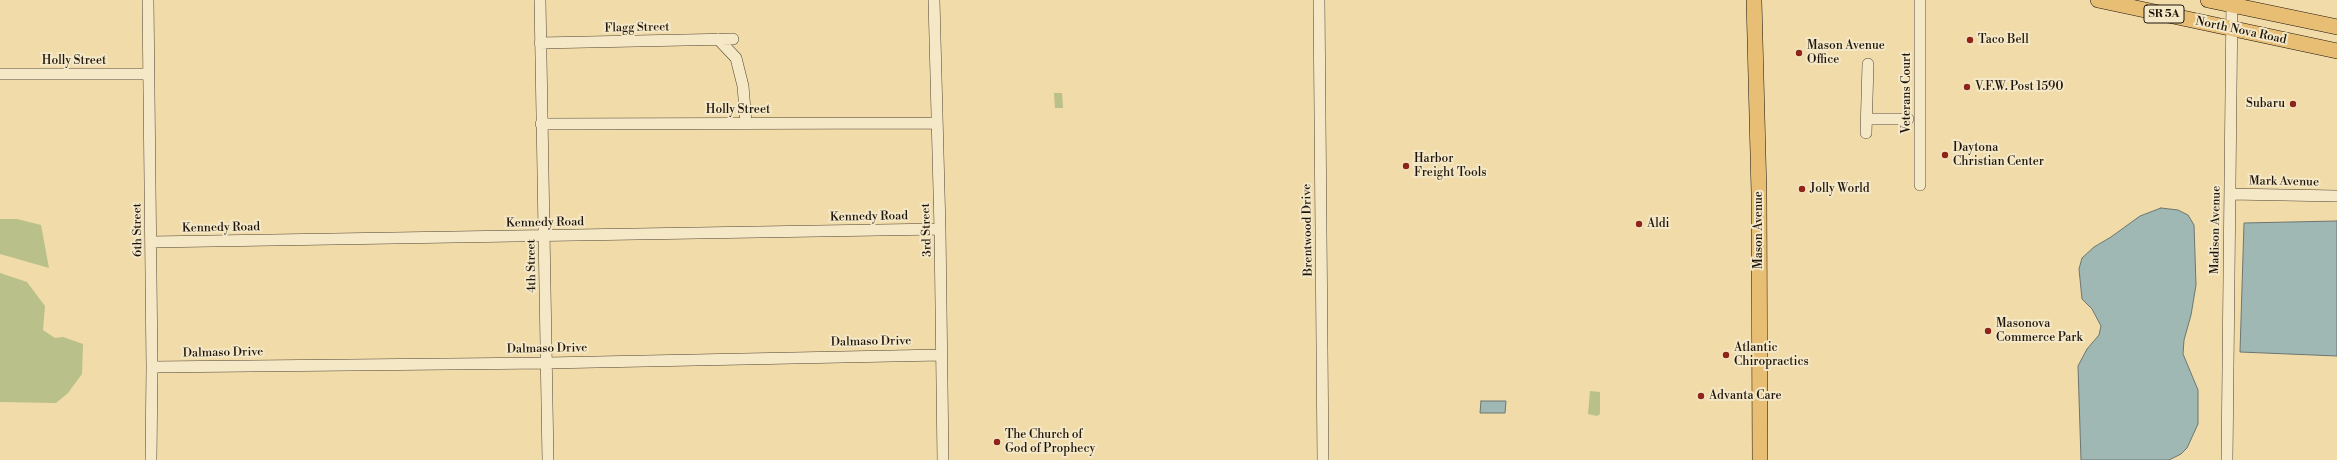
<!DOCTYPE html>
<html>
<head>
<meta charset="utf-8">
<style>
	body { margin:0 }
	canvas { display:block; background:#f0dba9 }
</style>
</head>
<body>
<canvas width="2337" height="460"></canvas>
<script>
const context = document.querySelector('canvas').getContext('2d');
context.lineJoin = 'round';
function paint(path, color) { context.fillStyle = color; context.fill(path, 'evenodd'); }
const shape = rows => new Path2D(rows.map(r => 'M' + r).join(''));
function strokePath(path, color, width, dash) { context.strokeStyle = color; context.lineWidth = width; context.lineCap = dash ? 'butt' : 'round'; context.setLineDash(dash || []); context.stroke(path); }
function write(font, color, halo, rows, align = 'center') {
  context.font = font + ' "Libre Bodoni",serif'; context.lineWidth = 4; context.setLineDash([]); context.textBaseline = 'middle'; context.strokeStyle = halo; context.fillStyle = color; for (const [text, x, y, turn = 0] of rows) {
    context.save(); context.translate(x, y); context.rotate((+turn || 0) * Math.PI / 180); context.textAlign = isNaN(turn) ? turn : align; if (halo) context.strokeText(text, 0, 0); context.fillText(text, 0, 0); context.restore();
  }
}
paint(shape([
	[1054,93,1062,93,1063,108,1055,108],
	[0,219,17,219,41,225,49,268,0,254],
	[0,273,27,282,45,306,43,330,55,338,63,337,83,344,82,374,68,393,56,403,0,402],
	[1590,391,1600,392,1600,414,1597,416,1588,414]
]), '#b9c089');
const water = shape([
	[2161,208,2178,210,2188,215,2194,225,2196,285,2191,315,2184,340,2183,354,2198,390,2198,424,2187,448,2181,454,2169,460,2081,460,2078,366,2087,349,2099,335,2101,326,2092,309,2082,299,2079,269,2082,258,2094,247,2111,237,2140,216,2161,208],
	[2337,221,2337,356,2240,352,2244,223,2337,221],
	[1481,401,1506,401,1505,413,1480,413,1481,401]
]);
paint(water, '#a0b8b4');
strokePath(water, '#6c7671', 1);
const minor = shape([
	[148,0,152,367,151,460],
	[540,0,548,460],
	[934,0,940,229,943,460],
	[1319,0,1323,460],
	[1920,0,1920,185],
	[718,39,736,58,743,86,746,123],
	[540,43,733,39],
	[0,74,148,74],
	[1866,119,1908,119],
	[541,124,936,123],
	[1866,133,1868,64],
	[2230,194,2337,196],
	[151,242,940,229],
	[152,367,547,363,941,355],
	[2227,460,2232,0]
]);
const major = shape([
	[1754,0,1759,193,1760,460],
	[2098,0,2337,51],
	[2208,0,2337,27]
]);
strokePath(minor, '#524633', 12);
strokePath(major, '#1d140c', 16);
strokePath(minor, '#f5e8c7', 11);
strokePath(major, '#e8be74', 15);
for (const [x, y, r, color] of [
	[1970,40,4,"#8f2418"],
	[1799,53,4,"#8f2418"],
	[1967,87,4,"#8f2418"],
	[2293,104,4,"#8f2418"],
	[1945,155,4,"#8f2418"],
	[1406,166,4,"#8f2418"],
	[1802,189,4,"#8f2418"],
	[1639,224,4,"#8f2418"],
	[1988,331,4,"#8f2418"],
	[1726,355,4,"#8f2418"],
	[1701,396,4,"#8f2418"],
	[997,442,4,"#8f2418"]
]) { const dot = new Path2D(); dot.arc(x, y, r, 0, 2 * Math.PI); context.fillStyle = color; context.fill(dot); strokePath(dot, '#f5e8c7', 1.5); }
for (const [x, y, w] of [
	[2164,14,40]
]) { const box = new Path2D(); box.roundRect(x - w / 2, y - 9, w, 18, 3); context.fillStyle = '#f5e8c7'; context.fill(box); strokePath(box, '#1d140c', 1); }
write('bold 11px', '#1d140c', null, [
	["SR 5A",2164,14]
]);
write('12px', '#1d140c', '#f5e8c7', [
	["Flagg Street",637,28,-1],
	["North Nova Road",2241,31,12],
	["Holly Street",74,61],
	["Veterans Court",1907,93,-90],
	["Holly Street",738,110],
	["Mark Avenue",2284,182,1],
	["Kennedy Road",869,217,-1],
	["Kennedy Road",545,223,-1],
	["Kennedy Road",221,228,-1],
	["6th Street",138,230,-91],
	["3rd Street",927,230,-92],
	["Brentwood Drive",1308,230,-91],
	["Mason Avenue",1759,230,-90],
	["Madison Avenue",2216,230,-89],
	["4th Street",532,266,-91],
	["Dalmaso Drive",871,342,-1],
	["Dalmaso Drive",547,349,-1],
	["Dalmaso Drive",223,353,-1]
]);
write('12px', '#1d140c', '#f5e8c7', [
	["Taco Bell",1978,40],
	["Mason Avenue",1807,46],
	["Office",1807,60],
	["V.F.W. Post 1590",1975,87],
	["Subaru",2285,104,"right"],
	["Daytona",1953,148],
	["Christian Center",1953,162],
	["Harbor",1414,159],
	["Freight Tools",1414,173],
	["Jolly World",1810,189],
	["Aldi",1647,224],
	["Masonova",1996,324],
	["Commerce Park",1996,338],
	["Atlantic",1734,348],
	["Chiropractics",1734,362],
	["Advanta Care",1709,396],
	["The Church of",1005,435],
	["God of Prophecy",1005,449]
], 'left');
</script>
</body>
</html>
